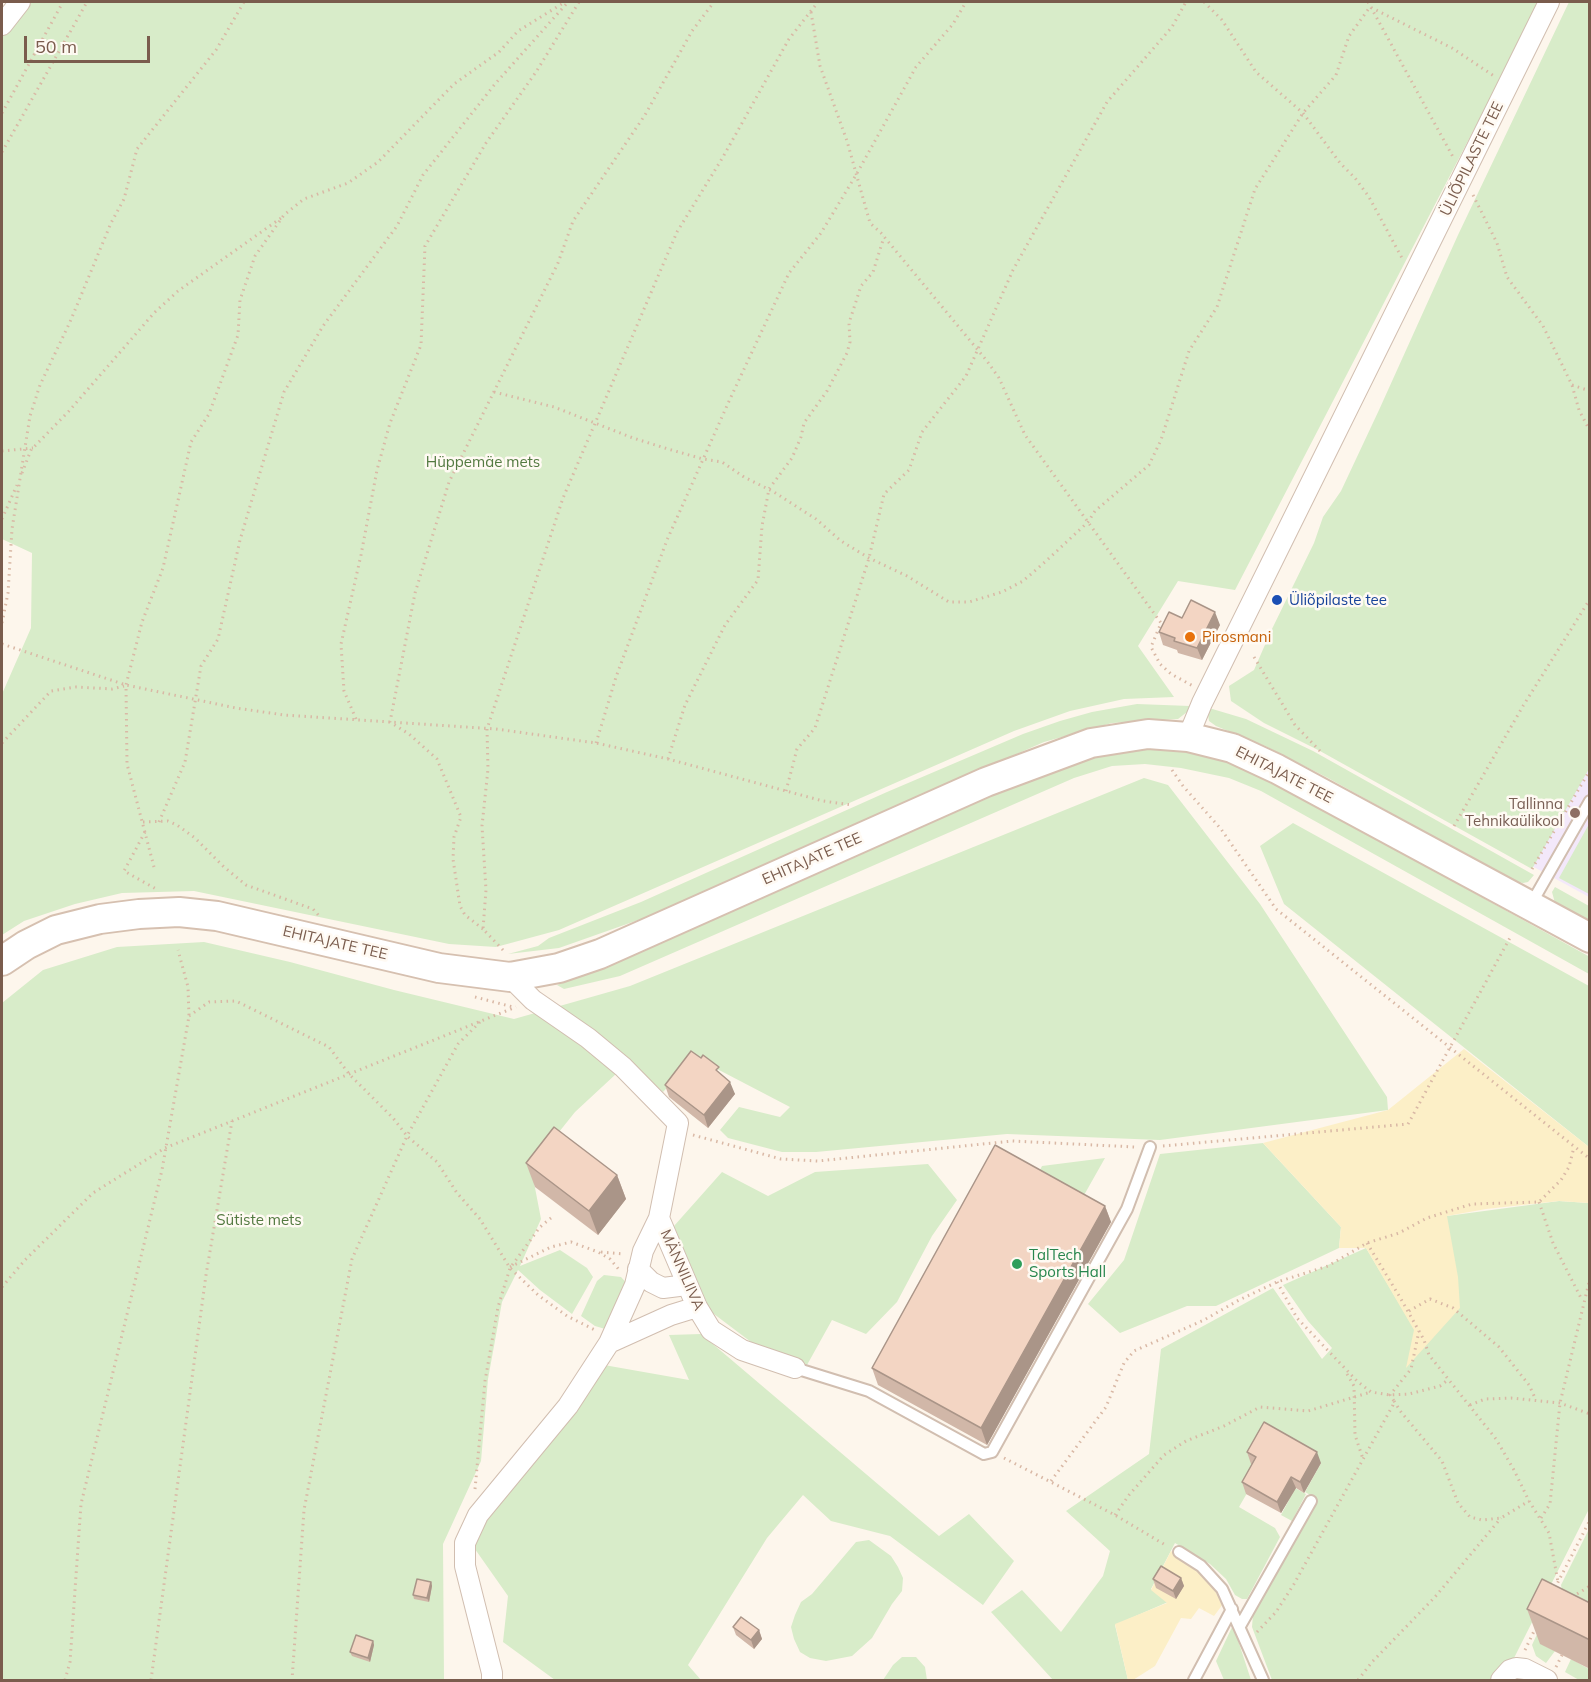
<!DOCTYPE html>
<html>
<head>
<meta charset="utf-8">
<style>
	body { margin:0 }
	#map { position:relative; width:1591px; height:1682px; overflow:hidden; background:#fdf6ec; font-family:Mulish,sans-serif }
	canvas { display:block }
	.frame { position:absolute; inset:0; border:3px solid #7a5c4d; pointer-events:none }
	.scale { position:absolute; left:24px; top:36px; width:126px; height:27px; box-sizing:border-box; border:3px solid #7a5c4d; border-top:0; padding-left:8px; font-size:18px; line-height:21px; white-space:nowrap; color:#7a5c4d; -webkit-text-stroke:4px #fffaf3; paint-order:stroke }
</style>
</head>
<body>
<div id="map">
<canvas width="1591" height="1682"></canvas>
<div class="frame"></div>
<div class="scale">50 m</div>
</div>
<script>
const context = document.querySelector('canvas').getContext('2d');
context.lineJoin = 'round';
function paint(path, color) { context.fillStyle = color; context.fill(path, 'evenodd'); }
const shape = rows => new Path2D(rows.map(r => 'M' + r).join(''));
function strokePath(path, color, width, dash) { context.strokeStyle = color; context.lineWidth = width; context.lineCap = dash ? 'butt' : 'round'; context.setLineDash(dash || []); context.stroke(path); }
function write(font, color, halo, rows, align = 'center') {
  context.font = font + ' Mulish,sans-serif'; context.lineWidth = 5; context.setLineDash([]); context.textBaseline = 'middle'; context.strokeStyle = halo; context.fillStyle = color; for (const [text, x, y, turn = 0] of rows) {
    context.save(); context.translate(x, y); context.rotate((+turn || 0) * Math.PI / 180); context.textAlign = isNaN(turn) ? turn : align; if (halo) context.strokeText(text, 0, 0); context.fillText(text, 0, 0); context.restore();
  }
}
paint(shape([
	[1589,761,1589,897,1530,865]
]), '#f3e8fa');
paint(shape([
	[20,2,1540,2,1235,590,1178,581,1138,646,1174,697,1124,699,1070,711,1014,731,559,930,496,947,449,944,194,891,122,893,75,904,24,921,2,935,2,694,31,628,32,553,2,539,2,25],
	[1569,2,1590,2,1590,767,1532,869,1320,751,1264,723,1231,701,1229,686,1254,670,1271,631,1314,543,1323,517,1341,491,1379,410,1458,235],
	[1137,704,1190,706,1187,712,1178,719,1112,723,1044,742,644,918,559,948,508,954,538,946,549,938,641,902,887,792,1023,734,1060,721,1092,712],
	[1209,708,1246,719,1313,751,1534,875,1528,882,1523,883,1513,881,1328,778,1265,746,1216,726,1209,721,1208,715],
	[1147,749,1188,751,1229,762,1259,774,1590,957,1589,974,1261,791,1229,778,1181,768,1145,764,1112,766,1074,778,620,976,564,989,557,985,1036,775,1072,762,1108,754],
	[1144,778,1168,785,1260,904,1387,1097,1388,1110,1160,1140,1007,1134,816,1152,782,1152,728,1138,720,1130,739,1107,780,1117,790,1107,696,1058,663,1092,630,1061,575,1112,531,1167,541,1219,520,1266,560,1250,587,1268,593,1277,572,1314,540,1290,518,1270,502,1302,488,1379,481,1461,443,1544,444,1680,2,1680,2,1003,43,970,117,947,204,942,290,962,394,990,514,1019,630,986],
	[1293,823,1589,986,1589,1147,1284,904,1260,846],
	[1589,824,1590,894,1589,894,1559,878],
	[1555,887,1589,906,1589,924,1555,903,1552,892],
	[1263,1143,1341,1227,1339,1248,1216,1306,1187,1306,1120,1333,1088,1304,1124,1260,1160,1154],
	[1105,1158,1079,1204,1035,1180,1042,1166],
	[928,1164,957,1200,932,1236,897,1302,866,1334,832,1320,807,1365,763,1351,710,1311,674,1226,722,1172,768,1196,815,1172],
	[1559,1201,1589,1203,1589,1509,1513,1660,1494,1680,1272,1680,1252,1627,1253,1614,1317,1499,1305,1492,1321,1463,1251,1464,1306,1494,1292,1521,1281,1515,1289,1500,1254,1481,1239,1507,1275,1528,1280,1537,1247,1599,1242,1599,1235,1595,1226,1579,1210,1564,1175,1543,1151,1589,1168,1602,1115,1625,1128,1680,1053,1680,991,1612,1022,1590,1061,1632,1103,1576,1110,1551,1066,1511,1149,1454,1161,1349,1273,1288,1322,1359,1332,1348,1308,1321,1283,1285,1366,1248,1415,1330,1407,1366,1447,1216],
	[604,1275,621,1277,632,1289,612,1331,595,1326,581,1316,597,1281],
	[701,1334,939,1536,969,1514,1014,1561,983,1605,890,1536,831,1521,803,1495,767,1538,688,1665,701,1680,555,1680,503,1642,508,1596,470,1542,604,1365,689,1380,669,1335],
	[1589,1529,1589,1605,1562,1590,1561,1585],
	[869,1540,891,1556,898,1567,903,1578,902,1591,892,1604,872,1638,852,1656,826,1661,810,1658,800,1652,794,1639,791,1627,795,1615,801,1602,812,1594,856,1542],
	[1551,1604,1540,1643,1555,1651,1546,1663,1536,1656,1532,1645],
	[1233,1625,1251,1680,1224,1680,1216,1661],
	[902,1657,916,1657,925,1667,927,1680,883,1680,893,1665],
	[1571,1659,1589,1669,1589,1680,1579,1680,1565,1672]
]), '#d8ecc9');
paint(shape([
	[1464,1049,1589,1147,1589,1203,1559,1201,1486,1209,1447,1216,1458,1277,1460,1308,1406,1368,1414,1330,1366,1248,1339,1248,1341,1227,1263,1143,1388,1110],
	[1171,1551,1192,1567,1211,1584,1223,1604,1214,1616,1199,1608,1191,1619,1181,1618,1155,1666,1133,1680,1128,1680,1115,1624,1167,1603,1151,1590]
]), '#fcefc7');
const lane = shape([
	[1530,906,1590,801],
	[795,1368,869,1391,984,1454,992,1452,1127,1209,1150,1147],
	[1179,1552,1201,1566,1222,1589,1263,1680],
	[1240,1626,1311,1501],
	[1194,1680,1232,1609]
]);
const street = shape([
	[2,25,20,2],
	[1188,737,1202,703,1549,2],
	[510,977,533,1000,588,1038,623,1067,678,1123,659,1218,697,1307,711,1330,742,1350,795,1368],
	[638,1269,651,1282,663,1288,679,1286,686,1282],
	[609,1343,671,1315,697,1307],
	[492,1680,492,1673,465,1566,465,1543,478,1515,568,1406,609,1343,635,1285,643,1251,659,1218],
	[1501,1680,1510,1670,1516,1668,1525,1669,1547,1680]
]);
const secondary = shape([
	[2,961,26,945,56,930,100,919,139,914,179,912,217,916,439,968,510,977,559,968,600,954,986,782,1091,743,1148,734,1188,737,1232,748,1277,769,1590,938]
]);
strokePath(lane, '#d1beb0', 14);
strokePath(street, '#d1beb0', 22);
strokePath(secondary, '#d6c0b0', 32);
strokePath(shape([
	[1204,2,1222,20,1256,72,1303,113,1340,163,1355,178,1369,197,1402,258],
	[1368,2,1453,157],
	[811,12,820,66,847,141,870,223,881,233,987,361,999,378,1025,435,1161,623,1151,647,1160,664,1171,674,1193,686],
	[2,113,63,2],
	[2,152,87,2],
	[1473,195,1497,243,1507,277,1543,326,1572,385,1579,410,1590,431],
	[1572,385,1590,391],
	[494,392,554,407,633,438,668,449,703,459,722,462,744,477,774,492,816,519,841,541,869,558,907,576,949,602,969,602,1002,592,1023,581,1045,562,1088,522,1095,511,1149,465,1161,440,1189,351,1217,307,1255,189,1303,113,1336,75,1349,36,1370,7,1452,48,1494,76],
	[2,451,33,448],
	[22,473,31,450,69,411,154,313,178,291,281,218],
	[2,519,17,485],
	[2,623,8,593,12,529,30,416,40,385,70,322,111,223,124,199,137,149,216,50,244,2],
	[2,644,126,685,236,708,284,715,496,729,596,743,668,759,823,801,852,805],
	[1254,657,1295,725,1320,751],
	[356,719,344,691,341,644,361,555,377,470,390,423,421,345,425,246,486,143,536,72,579,2],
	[2,743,51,691,76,687,112,689,124,686],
	[596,743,616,677,667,540,730,399,789,273,821,233,856,175,916,67,953,24,966,2],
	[668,759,685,705,725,625,758,580,762,526,769,489,792,458,801,437,804,423,827,391,847,353,850,342,849,323,861,286,873,272,884,237],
	[1172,770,1183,786,1221,829,1276,909,1590,1159],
	[786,791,797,749,815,728,869,558,884,494,909,470,922,432,966,376,1013,270,1107,102,1172,27,1186,2],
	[143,822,168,821,177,825,195,838,224,867,246,885,313,909,320,917],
	[159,822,185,762,201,666,218,639,240,540,284,392,323,326,397,226,423,175,495,84,568,2],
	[1454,826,1523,706,1590,599],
	[145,832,124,871,158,890],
	[154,867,127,764,126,685,142,622,163,568,191,442,209,414,238,335,240,300,255,256,284,215,304,199,348,183,378,162,454,84,499,52,518,31,565,2],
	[1532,869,1590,770],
	[483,929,465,915,460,906,453,859,454,837,461,817,437,759,409,734,390,722,415,593,449,482,558,263,573,221,645,115,692,31,714,2],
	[503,950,483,929,486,890,482,826,488,769,487,729,563,498,677,232,723,157,789,39,818,2],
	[475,997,513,1007],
	[189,1016,209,1002,236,1001,329,1047,349,1074,393,1118,407,1136,352,1259,304,1510,292,1680],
	[480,1022,458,1044,407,1136,437,1162,457,1193,480,1219,510,1268,538,1295,567,1316,597,1331],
	[693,1135,781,1159,818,1161,1012,1141,1135,1147],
	[1163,1146,1408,1124,1511,936],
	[1539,1202,1553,1243,1582,1300],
	[1367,1243,1401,1299,1424,1340,1429,1355,1496,1439,1514,1470,1529,1501,1549,1533,1558,1582],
	[601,1252,624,1254],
	[510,1267,551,1247,571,1242,598,1252,610,1259,621,1272],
	[1277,1282,1297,1318,1357,1381,1371,1392,1390,1395,1409,1394,1440,1386,1449,1379],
	[2,1287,25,1260,93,1193,165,1148,516,1007],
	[1409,1311,1430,1299,1453,1308,1499,1347,1529,1385,1536,1400],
	[1347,1374,1354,1386,1355,1435,1363,1459],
	[1394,1401,1401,1412,1442,1461,1458,1503,1470,1517,1482,1520,1501,1518,1529,1501],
	[1470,1405,1485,1399,1511,1398,1560,1403,1590,1414],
	[1004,1458,1115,1515,1167,1546],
	[1051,1481,1106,1407,1124,1363,1134,1351,1204,1320,1239,1300,1277,1282,1328,1266,1367,1243,1399,1233,1427,1218,1472,1204,1539,1202,1561,1180,1569,1167,1574,1147],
	[475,1489,485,1381,498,1307,510,1268,540,1227,551,1218],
	[1115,1515,1129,1495,1164,1455,1186,1441,1224,1426,1260,1407,1308,1411,1371,1392],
	[1541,1518,1550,1504,1560,1403,1590,1278],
	[1555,1588,1590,1520],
	[1572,1597,1590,1586],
	[1257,1632,1276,1612,1294,1584,1393,1405,1394,1401,1390,1395,1411,1369,1419,1331],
	[1525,1650,1536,1627],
	[1556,1667,1562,1655],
	[65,1680,70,1662,81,1504,162,1170,189,1016,188,987,178,950],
	[151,1680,206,1275,232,1121],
	[1358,1680,1372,1662,1435,1597,1501,1518]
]), '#d9b8a5', 3, [1.5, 4.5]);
strokePath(lane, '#fff', 10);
strokePath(street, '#fff', 20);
strokePath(secondary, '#fff', 28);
paint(shape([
	[1182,618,1220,625,1202,660,1178,653,1177,650,1163,645,1159,632],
	[721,1074,735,1094,708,1128,669,1097,665,1085],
	[526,1163,617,1175,626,1199,598,1235,535,1187],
	[1105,1206,1111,1222,987,1445,878,1385,872,1368],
	[1247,1452,1321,1463,1304,1493,1296,1488,1281,1513,1246,1494,1242,1482,1252,1464,1251,1464],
	[1181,1578,1184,1586,1176,1599,1156,1588,1153,1579],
	[431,1582,432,1586,429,1602,414,1599,413,1595],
	[1590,1603,1590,1669,1540,1644,1527,1609],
	[733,1627,759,1630,762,1639,754,1649,736,1635],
	[373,1641,374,1645,370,1662,352,1656,350,1652]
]), '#d1b7a8');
paint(shape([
	[1215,612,1220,625,1202,660,1197,648],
	[730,1082,735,1094,708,1128,704,1115],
	[617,1175,626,1199,598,1235,589,1211],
	[1105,1206,1111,1222,987,1445,981,1428],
	[1317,1452,1321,1463,1304,1493,1300,1482],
	[1291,1477,1296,1488,1281,1513,1277,1502],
	[1181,1578,1184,1586,1176,1599,1173,1591],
	[431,1582,432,1586,429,1602,427,1598],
	[759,1630,762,1639,754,1649,751,1640],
	[373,1641,374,1645,370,1662,368,1658]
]), '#aa9588');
const building = shape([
	[1191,600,1215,612,1197,648,1174,641,1175,638,1159,632,1169,612,1182,618,1191,600],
	[691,1051,701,1058,703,1055,719,1067,716,1070,730,1082,704,1115,665,1085,691,1051],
	[554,1127,617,1175,589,1211,526,1163,554,1127],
	[995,1145,1105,1206,981,1428,872,1368,995,1145],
	[1264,1422,1317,1452,1300,1482,1291,1477,1277,1502,1242,1482,1256,1457,1247,1452,1264,1422],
	[1161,1566,1181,1578,1173,1591,1153,1579,1161,1566],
	[417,1579,431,1582,427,1598,413,1595,417,1579],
	[1542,1579,1590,1603,1590,1640,1527,1609,1542,1579],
	[741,1617,759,1630,751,1640,733,1627,741,1617],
	[356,1635,373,1641,368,1658,350,1652,356,1635]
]);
paint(building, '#f3d5c3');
strokePath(building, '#aa9588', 1.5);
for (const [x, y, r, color] of [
	[1277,600,6,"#1a4fb4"],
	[1190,637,6,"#e8710a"],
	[1575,813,6,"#8d6e63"],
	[1017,1264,6,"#2e9e5b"]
]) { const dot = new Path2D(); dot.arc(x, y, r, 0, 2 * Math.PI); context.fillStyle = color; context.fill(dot); strokePath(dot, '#fffaf3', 2); }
write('15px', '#7a5c4d', '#fffaf3', [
	["ÜLIÕPILASTE TEE",1472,159,-64],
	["EHITAJATE TEE",1284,775,27],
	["EHITAJATE TEE",812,859,-24],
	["EHITAJATE TEE",335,943,13],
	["MÄNNILIIVA",682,1270,66]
]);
write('15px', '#537a41', '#fffaf3', [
	["Hüppemäe mets",483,462],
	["Sütiste mets",259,1220]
]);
write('15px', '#164399', '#fffaf3', [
	["Üliõpilaste tee",1289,600]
], 'left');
write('15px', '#c56008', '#fffaf3', [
	["Pirosmani",1202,637]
], 'left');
write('15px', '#785e54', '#fffaf3', [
	["Tallinna",1563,804],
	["Tehnikaülikool",1563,821]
], 'right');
write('15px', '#27864d', '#fffaf3', [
	["TalTech",1029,1255],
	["Sports Hall",1029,1272]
], 'left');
</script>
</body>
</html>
